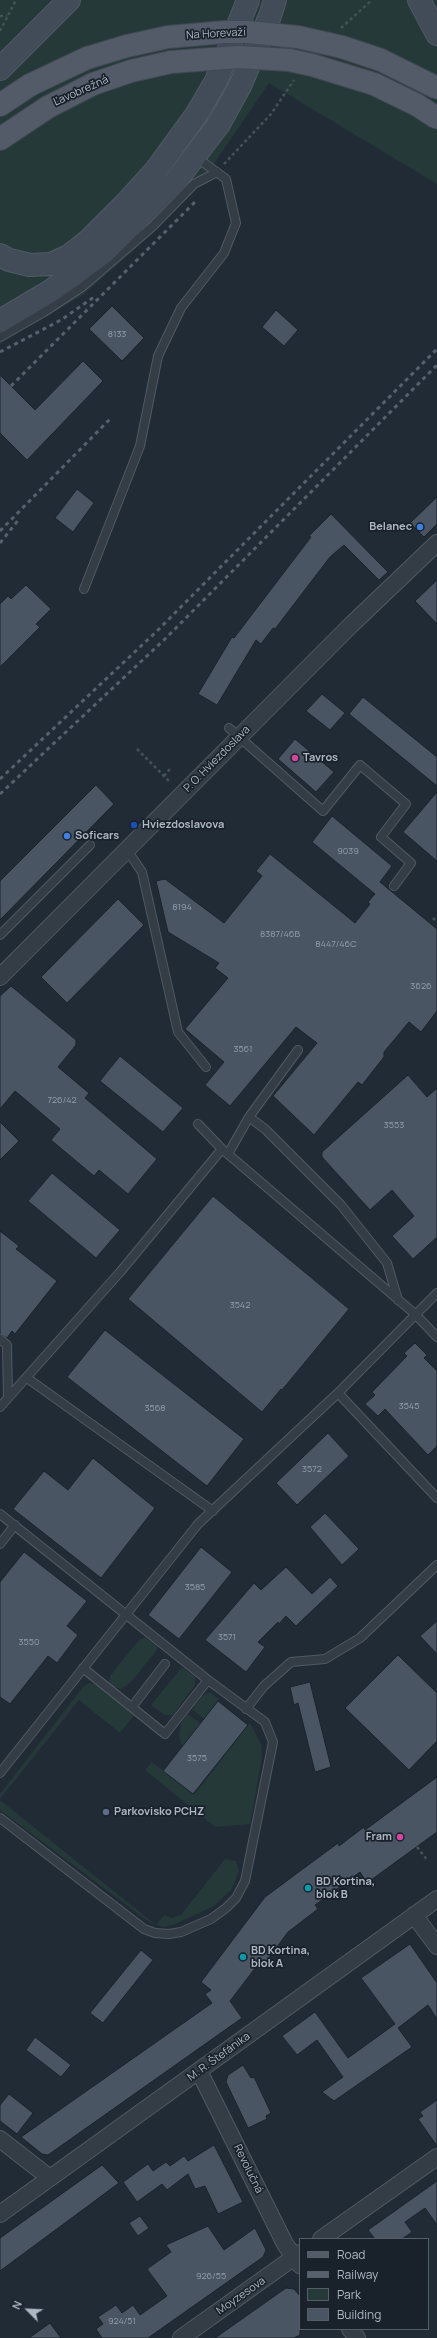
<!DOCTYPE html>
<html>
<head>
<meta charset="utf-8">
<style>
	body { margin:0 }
	#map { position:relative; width:437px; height:2338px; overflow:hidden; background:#212b36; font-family:Manrope,sans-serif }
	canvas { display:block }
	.legend { position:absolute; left:299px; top:2238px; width:130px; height:92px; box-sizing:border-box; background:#19212b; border:1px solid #555d68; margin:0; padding:5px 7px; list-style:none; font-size:12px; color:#aeb7c3 }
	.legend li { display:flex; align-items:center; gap:8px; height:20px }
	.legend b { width:20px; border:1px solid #555d68 }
	.north { position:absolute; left:8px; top:2290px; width:40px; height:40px; -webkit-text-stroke:3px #19212b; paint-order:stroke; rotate:294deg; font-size:11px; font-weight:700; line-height:16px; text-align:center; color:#aeb7c3 }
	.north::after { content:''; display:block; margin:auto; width:14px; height:18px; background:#aeb7c3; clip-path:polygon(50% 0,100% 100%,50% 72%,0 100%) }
</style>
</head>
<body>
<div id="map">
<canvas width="437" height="2338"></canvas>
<ul class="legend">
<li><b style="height:5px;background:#525b67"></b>Road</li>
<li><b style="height:5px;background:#56616d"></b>Railway</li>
<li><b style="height:11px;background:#253939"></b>Park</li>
<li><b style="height:11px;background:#495562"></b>Building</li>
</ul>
<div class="north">N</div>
</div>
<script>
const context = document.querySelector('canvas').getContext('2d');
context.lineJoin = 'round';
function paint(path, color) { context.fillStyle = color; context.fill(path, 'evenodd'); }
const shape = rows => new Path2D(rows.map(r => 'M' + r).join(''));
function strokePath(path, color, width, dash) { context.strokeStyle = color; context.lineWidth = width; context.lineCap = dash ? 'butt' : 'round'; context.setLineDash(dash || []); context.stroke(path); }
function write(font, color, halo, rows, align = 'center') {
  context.font = font + ' Manrope,sans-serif'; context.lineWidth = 3.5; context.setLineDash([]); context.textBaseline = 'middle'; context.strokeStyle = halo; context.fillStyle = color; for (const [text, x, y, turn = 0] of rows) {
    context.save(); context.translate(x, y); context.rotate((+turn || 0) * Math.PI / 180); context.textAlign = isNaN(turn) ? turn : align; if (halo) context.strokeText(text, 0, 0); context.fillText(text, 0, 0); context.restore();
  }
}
paint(shape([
	[0,0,437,0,437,184,269,83,196,190,149,237,83,295,0,344],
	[145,1637,158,1647,157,1650,130,1683,121,1689,114,1687,109,1684,110,1676,139,1640],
	[182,1667,195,1677,195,1685,173,1715,165,1715,151,1705],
	[89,1683,97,1685,134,1715,120,1733,79,1700,0,1799,0,1794,83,1687],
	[210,1692,219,1699,204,1719,192,1709,202,1696],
	[188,1714,201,1724,182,1747,179,1735,181,1723],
	[250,1723,261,1744,262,1758,250,1824,215,1827,145,1770,152,1762,194,1795],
	[0,1800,156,1925,164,1915,171,1918,181,1915,225,1859,236,1861,239,1871,232,1889,214,1906,175,1924,165,1927,156,1925,149,1922,0,1810]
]), '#253939');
const building = shape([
	[112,306,144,338,122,361,89,329,112,306],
	[276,310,298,330,284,346,262,327,276,310],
	[83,361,103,381,27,460,0,433,0,375,35,410,83,361],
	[77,489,94,503,73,532,55,518,77,489],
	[437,497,437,524,424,537,410,523,437,497],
	[331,514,388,572,379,580,344,545,330,557,275,629,273,628,261,644,256,640,217,705,198,694,232,637,234,638,311,537,309,536,331,514],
	[437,580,437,624,415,601,437,580],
	[26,585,51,609,36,624,40,627,0,667,0,604,8,596,11,599,26,585],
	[322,694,345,713,330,730,306,711,322,694],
	[363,697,437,757,437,786,349,714,363,697],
	[295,739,334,772,316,792,278,759,295,739],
	[96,785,114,804,0,920,0,881,96,785],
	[437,792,437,861,403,832,437,792],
	[332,816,392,866,380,882,437,929,437,1011,421,1032,409,1022,384,1052,384,1057,362,1085,358,1082,314,1135,273,1096,317,1043,296,1027,230,1106,205,1085,224,1062,185,1029,228,978,215,968,219,963,168,932,156,881,165,879,224,923,262,876,256,871,270,854,355,923,370,904,368,902,375,894,312,842,332,816],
	[118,899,144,925,67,1003,41,977,118,899],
	[11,986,76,1040,76,1045,58,1067,89,1093,85,1098,157,1159,128,1194,99,1170,94,1176,51,1140,60,1129,15,1091,0,1109,0,996,11,986],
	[120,1056,183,1108,163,1132,100,1081,120,1056],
	[408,1075,427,1097,437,1088,437,1237,413,1259,392,1236,414,1216,392,1190,370,1210,322,1157,322,1152,408,1075],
	[0,1122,19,1141,0,1160,0,1122],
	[52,1173,120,1230,96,1258,28,1201,52,1173],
	[213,1196,349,1309,282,1390,281,1389,262,1412,128,1299,213,1196],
	[0,1231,19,1246,16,1249,57,1281,15,1334,12,1331,7,1338,0,1334,0,1231],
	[105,1330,244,1439,207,1486,67,1377,105,1330],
	[415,1343,427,1355,424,1358,437,1371,437,1446,428,1455,385,1409,378,1416,365,1404,375,1395,372,1392,407,1356,404,1353,415,1343],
	[328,1433,349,1456,297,1505,276,1483,328,1433],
	[93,1458,155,1508,101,1578,13,1509,44,1471,68,1490,93,1458],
	[325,1513,359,1549,342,1565,310,1527,325,1513],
	[201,1547,232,1572,179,1639,148,1615,201,1547],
	[24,1552,87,1601,67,1626,78,1635,57,1663,48,1656,10,1704,0,1697,0,1582,24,1552],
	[286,1567,312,1594,330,1577,338,1586,296,1626,286,1616,279,1624,278,1622,258,1642,265,1647,246,1672,205,1640,254,1583,261,1590,286,1567],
	[437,1621,437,1654,420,1636,437,1621],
	[398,1655,437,1693,437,1741,409,1770,345,1708,398,1655],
	[310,1682,331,1767,315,1772,298,1703,294,1705,290,1687,310,1682],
	[218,1701,248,1725,193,1794,163,1771,218,1701],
	[437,1777,437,1832,367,1883,360,1872,315,1905,318,1909,288,1932,260,1970,256,1967,230,2001,242,2018,48,2155,42,2154,21,2137,212,2003,205,1994,211,1990,201,1982,265,1897,338,1843,339,1846,364,1827,365,1830,437,1777],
	[410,1944,437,1983,437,2019,428,2005,398,2028,412,2047,334,2101,322,2092,343,2077,317,2040,297,2055,282,2036,315,2012,348,2058,395,2024,361,1978,410,1944],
	[141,1950,153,1960,103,2023,90,2013,141,1950],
	[35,2037,71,2065,61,2077,26,2050,35,2037],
	[243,2065,251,2078,254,2077,271,2113,266,2116,267,2119,248,2128,226,2082,228,2075,243,2065],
	[9,2094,33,2113,17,2134,0,2121,0,2105,9,2094],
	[437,2100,437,2146,418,2119,423,2116,420,2112,437,2100],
	[214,2145,243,2202,218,2214,205,2186,195,2189,188,2174,167,2190,162,2184,137,2202,123,2182,148,2164,153,2171,166,2162,170,2166,184,2156,188,2161,214,2145],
	[102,2165,119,2183,0,2271,0,2238,102,2165],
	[437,2181,437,2225,425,2208,405,2222,412,2232,402,2239,375,2239,368,2230,437,2181],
	[140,2216,149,2228,138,2236,129,2223,140,2216],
	[208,2226,224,2250,255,2228,266,2250,263,2257,148,2338,102,2338,96,2329,103,2324,98,2317,116,2305,122,2313,133,2305,140,2315,167,2296,147,2269,171,2252,166,2245,208,2226],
	[286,2288,294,2289,300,2296,300,2335,294,2338,215,2338,286,2288],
	[50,2323,61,2338,29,2338,50,2323]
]);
paint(building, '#495562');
strokePath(building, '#1b232d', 1);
const lane = shape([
	[0,337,44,312,82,287,153,226,194,184,217,172],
	[84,589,140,446,158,356,181,308,224,253,236,223,226,179,196,157],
	[229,728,323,811,360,765,406,804,381,837,411,863,394,886],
	[127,850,142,872,178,1032,206,1067],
	[0,935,90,845],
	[249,1117,265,1129,341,1205,387,1263,398,1300],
	[198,1124,222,1149],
	[228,1154,249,1117,298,1050],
	[0,1339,7,1345,8,1398],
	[27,1378,213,1511],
	[338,1393,437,1498],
	[0,1407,121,1271,222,1149,415,1314,437,1337],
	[0,1514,208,1680,265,1722,273,1742,245,1881,236,1898,226,1908,211,1919,181,1932,169,1934,155,1933,144,1929,0,1818],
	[0,1544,15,1525],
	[83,1668,165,1734,208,1680],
	[132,1707,165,1664],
	[246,1709,264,1686,291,1662,325,1659,360,1638,437,1565],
	[0,1773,198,1524,338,1393,437,1293]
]);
const street = shape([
	[0,977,351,625,437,543],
	[414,1915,437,1946],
	[199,2071,285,2244,300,2265],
	[0,2139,50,2178],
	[0,2214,437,1899],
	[321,2239,437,2157],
	[350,2329,357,2338],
	[181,2338,300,2253]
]);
const secondary = shape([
	[419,0,437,34],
	[0,69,69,0],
	[0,255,9,260,30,265,51,264,69,256,88,241,127,202,156,170,196,115,216,81,248,0],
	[0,321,52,290,104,252,175,182,219,124,240,86,270,16,275,0]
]);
const primary = shape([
	[0,105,30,85,87,58,127,46,168,37],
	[0,139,48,107,93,84,131,71,171,62]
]);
strokePath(lane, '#515a64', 10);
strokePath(street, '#515a64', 18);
strokePath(secondary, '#515a64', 24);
strokePath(primary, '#404853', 24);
strokePath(shape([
	[0,16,7,16],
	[341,28,372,0],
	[0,31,16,0],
	[224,164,271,114,294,80],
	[137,749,171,783],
	[164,776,170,769],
	[99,839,107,835,119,835],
	[433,918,437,922],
	[417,1847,428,1861]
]), '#425556', 2.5, [3, 3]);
strokePath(lane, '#343c46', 8);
strokePath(street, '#343c46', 16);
strokePath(secondary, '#424c59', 22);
strokePath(primary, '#525b67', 22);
strokePath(shape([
	[0,352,61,320,94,297],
	[11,386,195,202],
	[0,531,112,417],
	[0,543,20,518],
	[0,779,158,630,437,349],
	[0,794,166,638,437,365]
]), '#56616d', 3, [4, 4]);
const primaryBridge = shape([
	[168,37,225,32,248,32,298,37,342,47,381,60,437,88],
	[171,62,239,57,289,60,312,65,374,84,417,105,437,118]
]);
strokePath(primaryBridge, '#404853', 24, []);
strokePath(primaryBridge, '#525b67', 22);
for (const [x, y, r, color] of [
	[420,527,4,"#3f7fe0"],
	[295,758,4,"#d1479c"],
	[134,825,4,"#1a4fb4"],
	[67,836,4,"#3f7fe0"],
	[106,1812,4,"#5c6f8a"],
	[400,1837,4,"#d1479c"],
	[308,1888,4,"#0f9aa8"],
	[243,1957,4,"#0f9aa8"]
]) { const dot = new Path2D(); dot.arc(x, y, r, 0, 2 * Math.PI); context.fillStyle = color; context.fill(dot); strokePath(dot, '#19212b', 1.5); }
write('9px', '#959eab', null, [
	["8133",117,334],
	["9039",348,851],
	["8194",182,907],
	["8387/46B",280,934],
	["8447/46C",336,944],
	["3626",421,986],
	["3561",243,1049],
	["726/42",62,1100],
	["3553",394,1125],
	["3542",240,1305],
	["3545",409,1406],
	["3568",155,1408],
	["3572",312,1469],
	["3585",195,1587],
	["3571",227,1637],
	["3550",29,1642],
	["3575",197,1758],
	["926/55",211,2276],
	["924/51",122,2321]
]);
write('11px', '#aeb7c3', '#19212b', [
	["Na Horevaží",216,34,-3],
	["Ľavobrežná",81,91,-24],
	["P. O. Hviezdoslava",217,759,-45],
	["M. R. Štefánika",219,2057,-36],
	["Revolučná",248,2169,64],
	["Moyzesova",241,2296,-35]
]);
write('bold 11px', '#aeb7c3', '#19212b', [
	["Belanec",412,527,"right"],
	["Tavros",303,758],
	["Hviezdoslavova",142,825],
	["Soficars",75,836],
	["Parkovisko PCHZ",114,1812],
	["Fram",392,1837,"right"],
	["BD Kortina,",316,1882],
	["blok B",316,1895],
	["BD Kortina,",251,1951],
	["blok A",251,1964]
], 'left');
</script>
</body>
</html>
